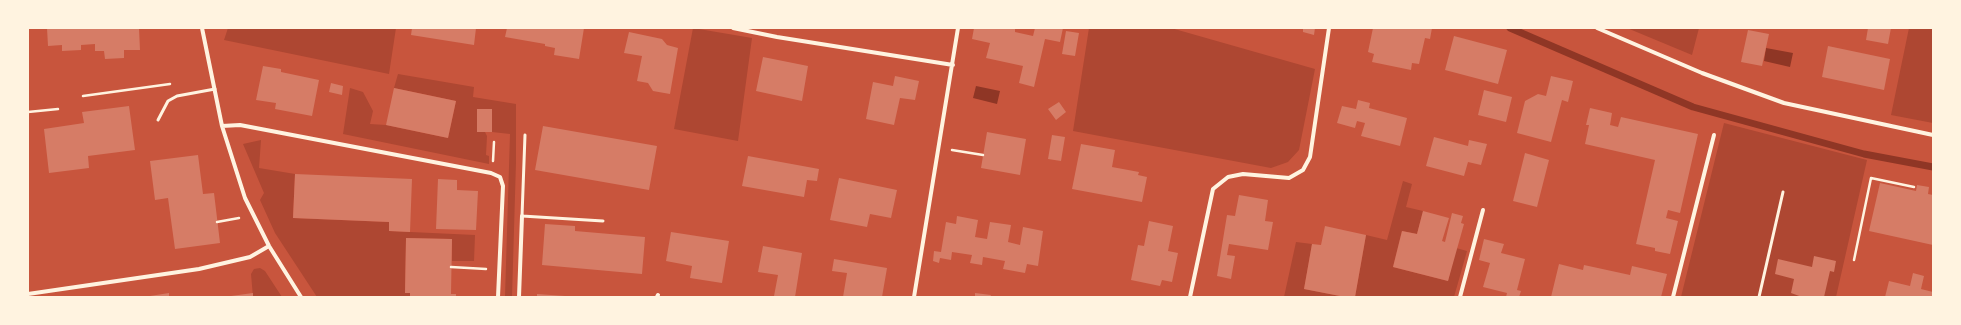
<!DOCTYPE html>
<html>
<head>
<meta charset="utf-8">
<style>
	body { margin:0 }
	#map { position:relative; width:1961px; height:325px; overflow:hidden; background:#c8553d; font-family:"IBM Plex Serif",serif }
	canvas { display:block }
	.frame { position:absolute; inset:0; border:29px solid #fff3e0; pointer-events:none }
</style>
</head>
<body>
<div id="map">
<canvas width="1961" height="325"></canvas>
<div class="frame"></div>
</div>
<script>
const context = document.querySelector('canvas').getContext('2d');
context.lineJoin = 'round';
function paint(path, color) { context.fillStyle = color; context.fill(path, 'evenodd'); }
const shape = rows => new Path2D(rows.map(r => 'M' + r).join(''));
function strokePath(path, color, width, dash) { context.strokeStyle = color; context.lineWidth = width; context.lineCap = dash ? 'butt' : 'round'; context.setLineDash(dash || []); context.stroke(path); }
paint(shape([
	[228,28,396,28,389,74,224,40],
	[693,28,752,38,738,141,674,129],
	[1089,28,1171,28,1315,69,1299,150,1288,162,1271,168,1073,131],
	[1627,28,1699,28,1692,55],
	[1909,28,1933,28,1933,123,1891,115],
	[398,74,474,87,473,97,516,104,516,162,512,297,505,297,510,134,492,132,492,109,478,109,477,132,485,132,487,136,486,155,489,156,489,164,343,134,350,88,363,92,373,111,370,124,386,125,448,138,456,101,394,88],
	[1724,123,1867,160,1836,297,1681,297],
	[261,140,259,168,295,174,293,218,389,222,389,231,475,235,474,261,452,261,452,239,406,238,405,293,410,293,410,297,317,297,275,233,260,200,264,193,243,144],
	[1403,181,1412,184,1406,207,1423,211,1417,234,1402,231,1393,267,1448,281,1456,248,1467,251,1454,297,1355,297,1366,235,1387,240],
	[1296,242,1312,244,1304,289,1345,297,1284,297],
	[260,268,265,271,282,297,253,297,251,274,254,269]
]), '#ae4732');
paint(shape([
	[1766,48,1793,53,1790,67,1764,61],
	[976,86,1000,91,997,104,973,98]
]), '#8f3625');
strokePath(shape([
	[1510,28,1693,107,1864,154,1933,167]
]), '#8f3625', 7);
paint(shape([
	[47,28,139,28,140,50,124,50,124,58,105,59,104,51,95,51,95,44,81,45,81,50,62,51,62,45,48,46],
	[412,28,476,28,474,45,411,35],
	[507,28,584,28,579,59,554,55,555,48,545,46,545,44,505,37],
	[974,28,1013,28,1015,29,1015,32,1033,36,1035,28,1063,28,1060,42,1045,39,1034,87,1019,83,1023,66,986,58,990,43,972,39],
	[1303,28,1315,28,1314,35,1303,32],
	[1373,28,1432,28,1430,39,1425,38,1419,64,1412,63,1411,70,1372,62,1374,54,1368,52],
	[1868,28,1891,28,1888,44,1866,40],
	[1748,30,1769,34,1762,66,1741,62],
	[1066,31,1079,33,1075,56,1062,54],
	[629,32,662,39,667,45,678,48,670,94,653,91,648,83,637,81,642,56,624,53],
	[1454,36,1507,50,1498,84,1445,70],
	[1828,46,1890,59,1884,90,1822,77],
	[763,57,808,66,802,101,756,91],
	[263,66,281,69,281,72,319,80,312,116,275,109,276,103,256,100],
	[895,76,919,81,915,100,900,98,894,125,866,119,873,82,893,86],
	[1551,76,1573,81,1568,102,1562,100,1551,142,1517,133,1525,101,1538,94,1546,96],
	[331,83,343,86,342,95,329,92],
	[394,88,456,101,448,138,386,125],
	[1484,90,1512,97,1506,122,1478,115],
	[1358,100,1370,103,1369,108,1407,118,1400,146,1361,136,1365,123,1357,121,1355,128,1337,123,1342,106,1356,109],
	[1059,102,1066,112,1056,120,1048,109],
	[129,106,135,150,88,156,89,168,49,173,44,129,84,123,82,112],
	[1590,108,1612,113,1610,125,1618,127,1621,117,1698,134,1680,213,1668,210,1666,218,1678,221,1670,254,1655,251,1655,248,1636,244,1655,160,1585,144,1589,125,1586,125],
	[477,109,492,109,492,132,477,132],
	[543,126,657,146,649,190,535,170],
	[987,132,1026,139,1020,175,981,168],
	[1052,135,1065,137,1061,161,1048,159],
	[1434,137,1468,146,1469,140,1487,144,1481,165,1468,162,1464,176,1426,166],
	[1081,144,1115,150,1112,167,1139,172,1138,175,1147,177,1142,202,1072,189],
	[1525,153,1549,160,1537,207,1513,201],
	[198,155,203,194,214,193,220,243,175,249,168,198,155,200,150,161],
	[748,156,819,169,817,181,807,180,804,197,742,186],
	[295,174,412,179,410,232,389,231,389,222,293,218],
	[839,178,897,190,891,218,870,214,867,227,830,220],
	[438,179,457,180,457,190,478,191,476,230,436,229],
	[1880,183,1916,191,1917,185,1929,187,1928,194,1933,195,1933,245,1869,231],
	[1239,195,1268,200,1265,221,1273,222,1268,250,1229,244,1227,255,1235,256,1231,279,1217,276,1227,215,1235,216],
	[1423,211,1449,218,1442,241,1445,242,1452,213,1463,216,1461,223,1464,224,1448,281,1393,267,1402,231,1417,234],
	[957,216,978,220,975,237,987,239,990,222,1011,225,1008,242,1020,245,1023,227,1043,231,1038,266,1027,264,1025,273,1003,269,1005,261,983,257,982,265,970,263,972,255,952,252,951,260,940,258,939,263,933,261,934,251,941,252,946,222,956,224],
	[1149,221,1173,226,1168,251,1178,253,1172,282,1162,280,1160,286,1131,280,1138,245,1144,246],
	[545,224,575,226,575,231,645,237,642,274,542,265],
	[1325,226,1366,235,1355,297,1345,297,1304,289,1312,244,1321,245],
	[671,232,729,241,722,283,690,278,692,266,666,261],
	[406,238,452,239,451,294,456,294,456,297,410,297,410,293,405,293],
	[1484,239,1504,244,1501,253,1525,259,1517,290,1521,291,1519,297,1506,297,1507,293,1483,287,1490,263,1479,260],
	[763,246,802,253,795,297,774,296,778,275,758,272],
	[1814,256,1836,261,1834,272,1830,271,1824,297,1802,297,1791,293,1794,279,1775,274,1778,259,1812,267],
	[834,259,887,268,882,297,843,297,847,273,832,271],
	[1559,264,1583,270,1584,265,1630,275,1632,266,1667,274,1661,297,1551,297],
	[1913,273,1924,276,1921,289,1933,292,1933,297,1885,297,1889,281,1910,286],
	[169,293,169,297,150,297,150,296],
	[253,293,253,297,231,297,231,296],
	[975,293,991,295,990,297,975,297],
	[537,294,565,296,565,297,537,297]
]), '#d67c66');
strokePath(shape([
	[83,96,170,84],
	[28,112,58,109],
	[952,150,983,155],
	[493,161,494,142],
	[217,222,239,218],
	[1854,260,1871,178,1914,187],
	[451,267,486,269]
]), '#fff3e0', 2.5);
strokePath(shape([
	[158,120,168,101,177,96,215,89],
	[525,135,522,216,603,221],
	[1759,297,1783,192]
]), '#fff3e0', 3);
strokePath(shape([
	[202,28,222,126,245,198,269,246,301,297],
	[733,28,777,37,953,65],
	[1597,28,1702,73,1784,103,1933,135],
	[222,126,240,125,491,173,500,177,503,186,498,297],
	[28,294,199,269,250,257,269,246],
	[519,297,522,216],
	[657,297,658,295],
	[914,297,958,28],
	[1190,297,1213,189,1228,177,1243,174,1289,178,1303,170,1310,157,1329,28],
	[1460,297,1483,210],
	[1673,297,1714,135]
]), '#fff3e0', 4);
</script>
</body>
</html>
